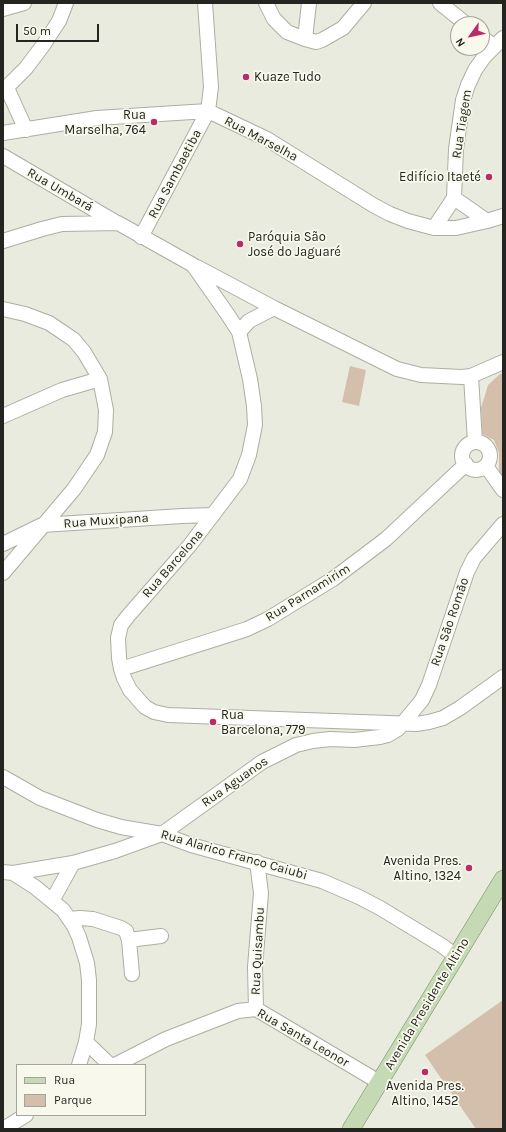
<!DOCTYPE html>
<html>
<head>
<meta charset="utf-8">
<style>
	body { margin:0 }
	#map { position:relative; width:506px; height:1132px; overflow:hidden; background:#eaebdf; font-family:Karla,sans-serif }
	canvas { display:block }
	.frame { position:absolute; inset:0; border:4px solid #242520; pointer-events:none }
	.legend { position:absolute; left:16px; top:1064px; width:130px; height:52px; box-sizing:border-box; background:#f8f9ec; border:1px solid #a3a49a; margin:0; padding:5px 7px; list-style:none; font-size:12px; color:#242520 }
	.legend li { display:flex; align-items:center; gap:8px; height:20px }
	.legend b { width:20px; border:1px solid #a3a49a }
	.north { position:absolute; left:450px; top:16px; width:40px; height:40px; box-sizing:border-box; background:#f8f9ec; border:1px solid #a3a49a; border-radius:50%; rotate:237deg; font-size:11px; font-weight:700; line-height:16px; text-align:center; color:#242520 }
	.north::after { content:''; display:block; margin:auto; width:14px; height:18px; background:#b82d67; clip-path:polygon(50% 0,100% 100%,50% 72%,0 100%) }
	.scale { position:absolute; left:16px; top:24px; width:83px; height:18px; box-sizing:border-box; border:2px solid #242520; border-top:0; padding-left:5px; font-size:12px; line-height:14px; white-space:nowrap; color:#242520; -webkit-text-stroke:3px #f8f9ec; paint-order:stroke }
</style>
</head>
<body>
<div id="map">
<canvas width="506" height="1132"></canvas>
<div class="frame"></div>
<ul class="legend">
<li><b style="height:5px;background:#c5dab4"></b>Rua</li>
<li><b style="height:11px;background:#d3bfab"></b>Parque</li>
</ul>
<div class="north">N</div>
<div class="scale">50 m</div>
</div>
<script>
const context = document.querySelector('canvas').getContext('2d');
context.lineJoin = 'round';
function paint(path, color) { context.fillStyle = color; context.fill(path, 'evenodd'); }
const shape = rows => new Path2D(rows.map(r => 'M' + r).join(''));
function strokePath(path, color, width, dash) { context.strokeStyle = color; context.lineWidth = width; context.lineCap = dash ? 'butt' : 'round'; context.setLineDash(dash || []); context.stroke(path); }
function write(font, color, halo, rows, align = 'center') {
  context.font = font + ' Karla,sans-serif'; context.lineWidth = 3.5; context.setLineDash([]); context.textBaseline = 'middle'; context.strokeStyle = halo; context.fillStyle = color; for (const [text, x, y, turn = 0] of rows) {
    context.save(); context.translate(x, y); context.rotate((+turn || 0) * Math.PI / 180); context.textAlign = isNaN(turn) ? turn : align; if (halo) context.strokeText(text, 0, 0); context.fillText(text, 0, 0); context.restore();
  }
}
paint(shape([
	[350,366,366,370,359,406,342,402],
	[503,373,503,478,499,474,499,453,494,440,482,434,481,408,488,385,500,374],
	[503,1000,503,1129,476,1129,425,1055]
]), '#d3bfab');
const minor = shape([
	[266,3,274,19,287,32,305,39,316,42,322,40,343,28,364,3],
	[440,3,466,24],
	[3,9,24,3],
	[482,37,493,46],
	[305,39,309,3],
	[7,88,26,130],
	[3,91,26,68,44,44,59,21,66,3],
	[3,133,97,118,208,111,267,139,373,205,390,214,408,221,434,228,456,228,487,221,503,216],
	[3,156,117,223],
	[454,198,487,221],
	[434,228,454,198,456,149,463,100,468,85,475,70,484,57,503,38],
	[141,237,208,111,211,87,205,3],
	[3,241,42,229,62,224,118,223,193,265,228,315,239,332,250,379,254,406,255,425,249,455,240,479,190,545,128,616,121,625,118,638,119,658,121,669,124,678,130,690,145,707,154,712,168,715,416,724,429,722,443,718,460,708,503,677],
	[197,267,274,308,397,369,421,375,462,377,471,376,503,362],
	[3,309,25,314,49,323,61,331,74,340,84,352,100,379,106,410,105,432,97,455,74,489,3,573],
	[239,332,249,321,274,308],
	[471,376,475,442],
	[3,416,62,390,100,379],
	'462 456a14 14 0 1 1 28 0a14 14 0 1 1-28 0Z',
	[486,466,503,490],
	[3,544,42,525,182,516,213,515],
	[121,669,247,629,268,619,333,579,386,539,466,464],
	[3,777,40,798,97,820,121,827,162,834,191,845,322,881,359,897,380,908,441,945,456,956],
	[3,872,13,873,73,863,115,851,162,834,262,762,296,745,313,741,330,739,354,740,380,737,388,735,398,729,422,700,429,685,467,572,474,558,503,524],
	[13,873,35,887,63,910,74,926,79,937,87,963,89,980,89,1024,86,1042,79,1065],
	[52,901,73,863],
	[69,919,80,918,93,919,121,928,126,931,129,940,132,974],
	[129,940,161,936],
	[256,1009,255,967,261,893,257,862],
	[86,1042,110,1065],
	[115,1065,166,1039,238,1011,256,1009,379,1082],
	[3,1129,26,1115]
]);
const major = shape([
	[351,1129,503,879]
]);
strokePath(minor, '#adaea2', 16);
strokePath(major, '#738b60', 18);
strokePath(minor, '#fff', 14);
strokePath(major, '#c5dab4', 17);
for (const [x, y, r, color] of [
	[246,77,4,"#b82d67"],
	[154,122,4,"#b82d67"],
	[489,177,4,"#b82d67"],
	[240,244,4,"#b82d67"],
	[213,722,4,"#b82d67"],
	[469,868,4,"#b82d67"],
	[425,1072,4,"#b82d67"]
]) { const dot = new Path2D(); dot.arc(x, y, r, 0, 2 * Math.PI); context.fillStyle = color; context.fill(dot); strokePath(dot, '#f8f9ec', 1.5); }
write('13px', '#242520', '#f8f9ec', [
	["Kuaze Tudo",254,77],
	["Rua",146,115,"right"],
	["Marselha, 764",146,130,"right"],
	["Edifício Itaeté",481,177,"right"],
	["Paróquia São",248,237],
	["José do Jaguaré",248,252],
	["Rua",221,715],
	["Barcelona, 779",221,730],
	["Avenida Pres.",461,861,"right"],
	["Altino, 1324",461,876,"right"],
	["Avenida Pres.",425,1086,"center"],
	["Altino, 1452",425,1101,"center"]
], 'left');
write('13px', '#242520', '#f8f9ec', [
	["Rua Tiagem",462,124,-81],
	["Rua Marselha",261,139,28],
	["Rua Sambaetiba",175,174,-62],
	["Rua Umbará",60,190,30],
	["Rua Muxipana",106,521,-4],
	["Rua Barcelona",173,564,-49],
	["Rua Parnamirim",308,593,-32],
	["Rua São Romão",450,622,-71],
	["Rua Aguanos",235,782,-35],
	["Rua Alarico Franco Caiubi",234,855,16],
	["Rua Quisambu",258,951,-87],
	["Avenida Presidente Altino",427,1004,-59],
	["Rua Santa Leonor",303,1038,30]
]);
</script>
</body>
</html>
